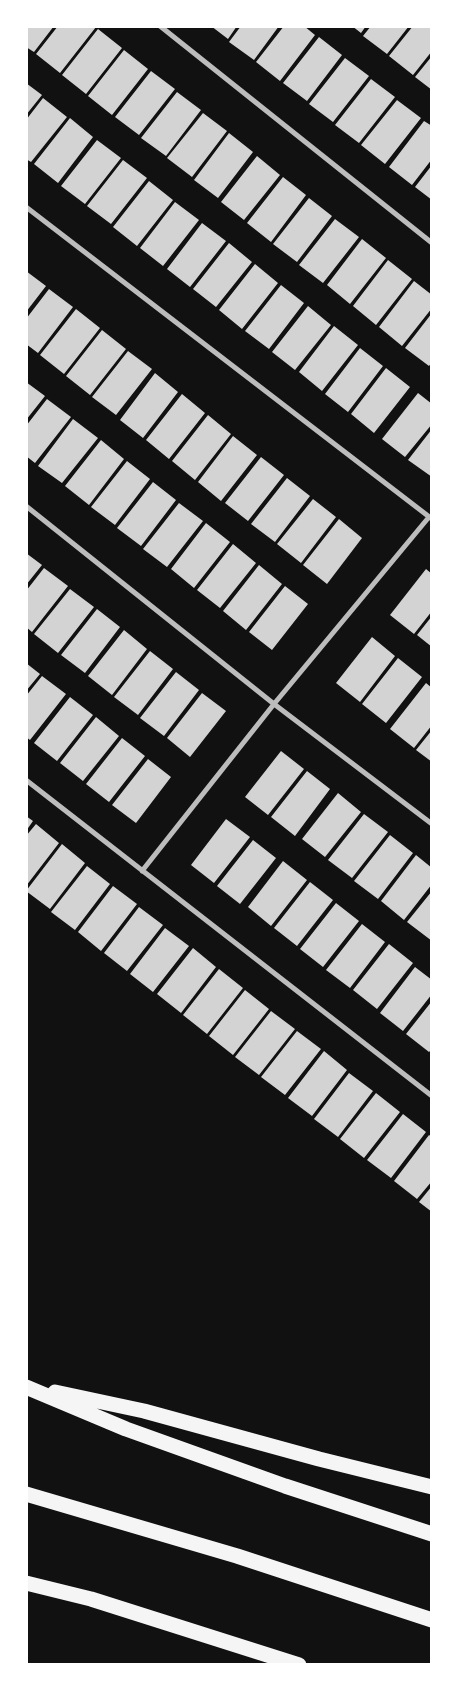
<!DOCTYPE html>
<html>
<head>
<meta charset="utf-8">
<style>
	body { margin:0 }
	#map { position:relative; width:458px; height:1691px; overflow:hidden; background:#111; font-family:"Exo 2",sans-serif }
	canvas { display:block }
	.frame { position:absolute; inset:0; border:28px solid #fff; pointer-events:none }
</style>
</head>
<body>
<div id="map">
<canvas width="458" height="1691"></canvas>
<div class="frame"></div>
</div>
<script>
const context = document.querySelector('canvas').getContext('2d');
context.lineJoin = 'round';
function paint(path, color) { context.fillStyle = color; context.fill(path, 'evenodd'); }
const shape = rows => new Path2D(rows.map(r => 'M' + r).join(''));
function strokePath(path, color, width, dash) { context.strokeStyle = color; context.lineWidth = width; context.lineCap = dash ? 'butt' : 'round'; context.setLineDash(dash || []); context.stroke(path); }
paint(shape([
	[26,26,54,26,34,52,26,47],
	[58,26,96,27,60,73,36,54],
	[211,26,237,26,228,39],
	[241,26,279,26,254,60,229,42],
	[284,26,304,26,315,35,280,81,256,62],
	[352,26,366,26,361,33],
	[371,26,409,26,387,54,363,36],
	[413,26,432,26,432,51,413,75,389,56],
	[98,29,122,48,86,94,62,75],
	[319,37,342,55,307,101,283,83],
	[124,50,148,69,112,115,88,96],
	[432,56,432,90,415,77],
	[345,58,369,76,333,122,309,104],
	[151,71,175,89,139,135,115,117],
	[371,79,395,97,359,143,335,125],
	[26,83,42,95,26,115],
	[177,92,201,110,166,156,141,138],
	[43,98,67,117,31,162,26,159,26,120],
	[397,100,421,118,385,164,361,145],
	[203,113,227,131,192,177,167,158],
	[70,118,93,137,58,183,34,164],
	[424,121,432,126,432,159,412,185,389,167],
	[229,133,253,152,218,198,194,180],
	[97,140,121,158,85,204,61,186],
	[257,156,280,175,244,220,221,202],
	[123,160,147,178,111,224,87,206],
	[432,165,432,200,415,187],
	[283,177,306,195,271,242,247,223],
	[149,181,173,200,137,246,113,227],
	[309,198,332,216,297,262,273,244],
	[175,202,199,220,163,266,140,248],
	[335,219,359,237,323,283,299,265],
	[202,223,226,241,190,287,167,269],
	[362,239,386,258,350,304,327,285],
	[229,243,252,262,216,307,193,289],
	[388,260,412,279,376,325,353,306],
	[255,264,278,283,242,329,219,310],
	[26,271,46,286,26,312],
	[414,281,432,295,432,308,402,346,379,327],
	[281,285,304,303,269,349,245,331],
	[49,289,73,307,38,353,26,344,26,319],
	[308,306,331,325,295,370,272,352],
	[76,309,100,328,64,374,40,355],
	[432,313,432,362,429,366,405,348],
	[334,326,358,345,322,391,299,372],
	[102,330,126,349,90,395,66,376],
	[360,348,383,366,348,412,325,394],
	[128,351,152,369,116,415,92,397],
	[386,368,410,387,374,433,351,414],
	[155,373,178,392,143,438,120,420],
	[26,382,45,396,26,420],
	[418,393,432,404,432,424,405,457,382,439],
	[182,394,205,413,169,459,146,440],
	[47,399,71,417,35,463,26,456,26,426],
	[208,415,231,434,195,480,172,461],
	[73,419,98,438,62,483,38,466],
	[432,429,432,477,408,460],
	[233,436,257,455,221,501,198,482],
	[101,440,124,459,89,505,65,486],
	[261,457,284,475,248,521,225,503],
	[127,461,150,479,115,525,91,507],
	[287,478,310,496,275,542,251,524],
	[153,482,176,500,141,546,117,528],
	[313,499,336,517,301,563,277,544],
	[179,503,203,521,167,567,143,549],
	[339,519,362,538,327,584,303,565],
	[206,523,230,542,194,588,171,569],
	[233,544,256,563,220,608,197,590],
	[26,553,42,565,26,585],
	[259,565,282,584,246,630,223,611],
	[44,568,68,586,32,632,26,627,26,591],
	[426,569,432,574,432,611,414,634,390,615],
	[285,586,308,604,272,650,249,632],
	[70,589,94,607,58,653,34,634],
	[97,609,120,627,85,673,61,655],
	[432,616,432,647,417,635],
	[124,630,147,649,112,695,88,676],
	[372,637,395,656,360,702,336,683],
	[150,651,173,669,138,715,114,697],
	[398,658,422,677,386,723,362,704],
	[26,663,40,674,26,691],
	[176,672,199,690,164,736,140,718],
	[42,676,66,694,30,740,26,737,26,696],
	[426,683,432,688,432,725,414,748,390,729],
	[202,693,226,711,190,757,167,738],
	[70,697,93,715,57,761,34,743],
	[96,717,119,736,83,781,60,763],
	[432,730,432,762,416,750],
	[122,738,145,756,109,802,86,784],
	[281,751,304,769,268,815,245,797],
	[148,759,171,777,136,823,112,805],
	[307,771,330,789,295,836,271,817],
	[338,793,361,812,325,857,302,839],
	[364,814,388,832,352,878,328,860],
	[26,816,33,821,26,831],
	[226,819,250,837,214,883,191,865],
	[36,824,59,843,26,886,26,836],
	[390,835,413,853,378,899,354,881],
	[253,840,276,858,240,904,217,886],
	[62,844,85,863,50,909,26,891],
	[416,855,432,868,432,884,404,920,381,901],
	[283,861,307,880,271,926,248,907],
	[87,866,110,884,75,930,51,912],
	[310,882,333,900,297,946,274,928],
	[113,886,137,904,101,951,78,932],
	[432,891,432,941,407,922],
	[336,903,359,921,323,967,300,949],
	[139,907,163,925,127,971,104,953],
	[362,924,385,942,350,988,326,970],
	[165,928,189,946,153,992,130,974],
	[389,944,413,963,377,1009,353,990],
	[193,948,216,967,181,1013,157,994],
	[415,967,432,980,432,994,403,1031,380,1013],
	[219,969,243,988,207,1034,183,1015],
	[245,990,269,1009,233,1055,209,1036],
	[432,1001,432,1049,429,1052,406,1034],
	[271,1011,295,1029,259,1075,235,1057],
	[297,1031,321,1049,285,1095,261,1077],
	[324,1051,347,1070,312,1116,288,1098],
	[349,1073,373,1091,338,1137,314,1119],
	[376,1093,400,1112,364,1158,340,1139],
	[403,1114,426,1132,391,1178,367,1160],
	[429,1135,432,1137,432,1181,417,1199,394,1181],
	[432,1186,432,1212,419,1202]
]), '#d3d3d3');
strokePath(shape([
	[160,26,432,243],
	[26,207,432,519],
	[26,506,274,704,432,824],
	[26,780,432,1096],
	[142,871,274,704,429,517]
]), '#bcbcbc', 5);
strokePath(shape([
	[26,1387,126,1429,285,1486,432,1534],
	[55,1392,144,1411,319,1459,432,1487],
	[26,1494,237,1556,432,1620],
	[26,1583,91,1599,299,1665]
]), '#f5f5f5', 15);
</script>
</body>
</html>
